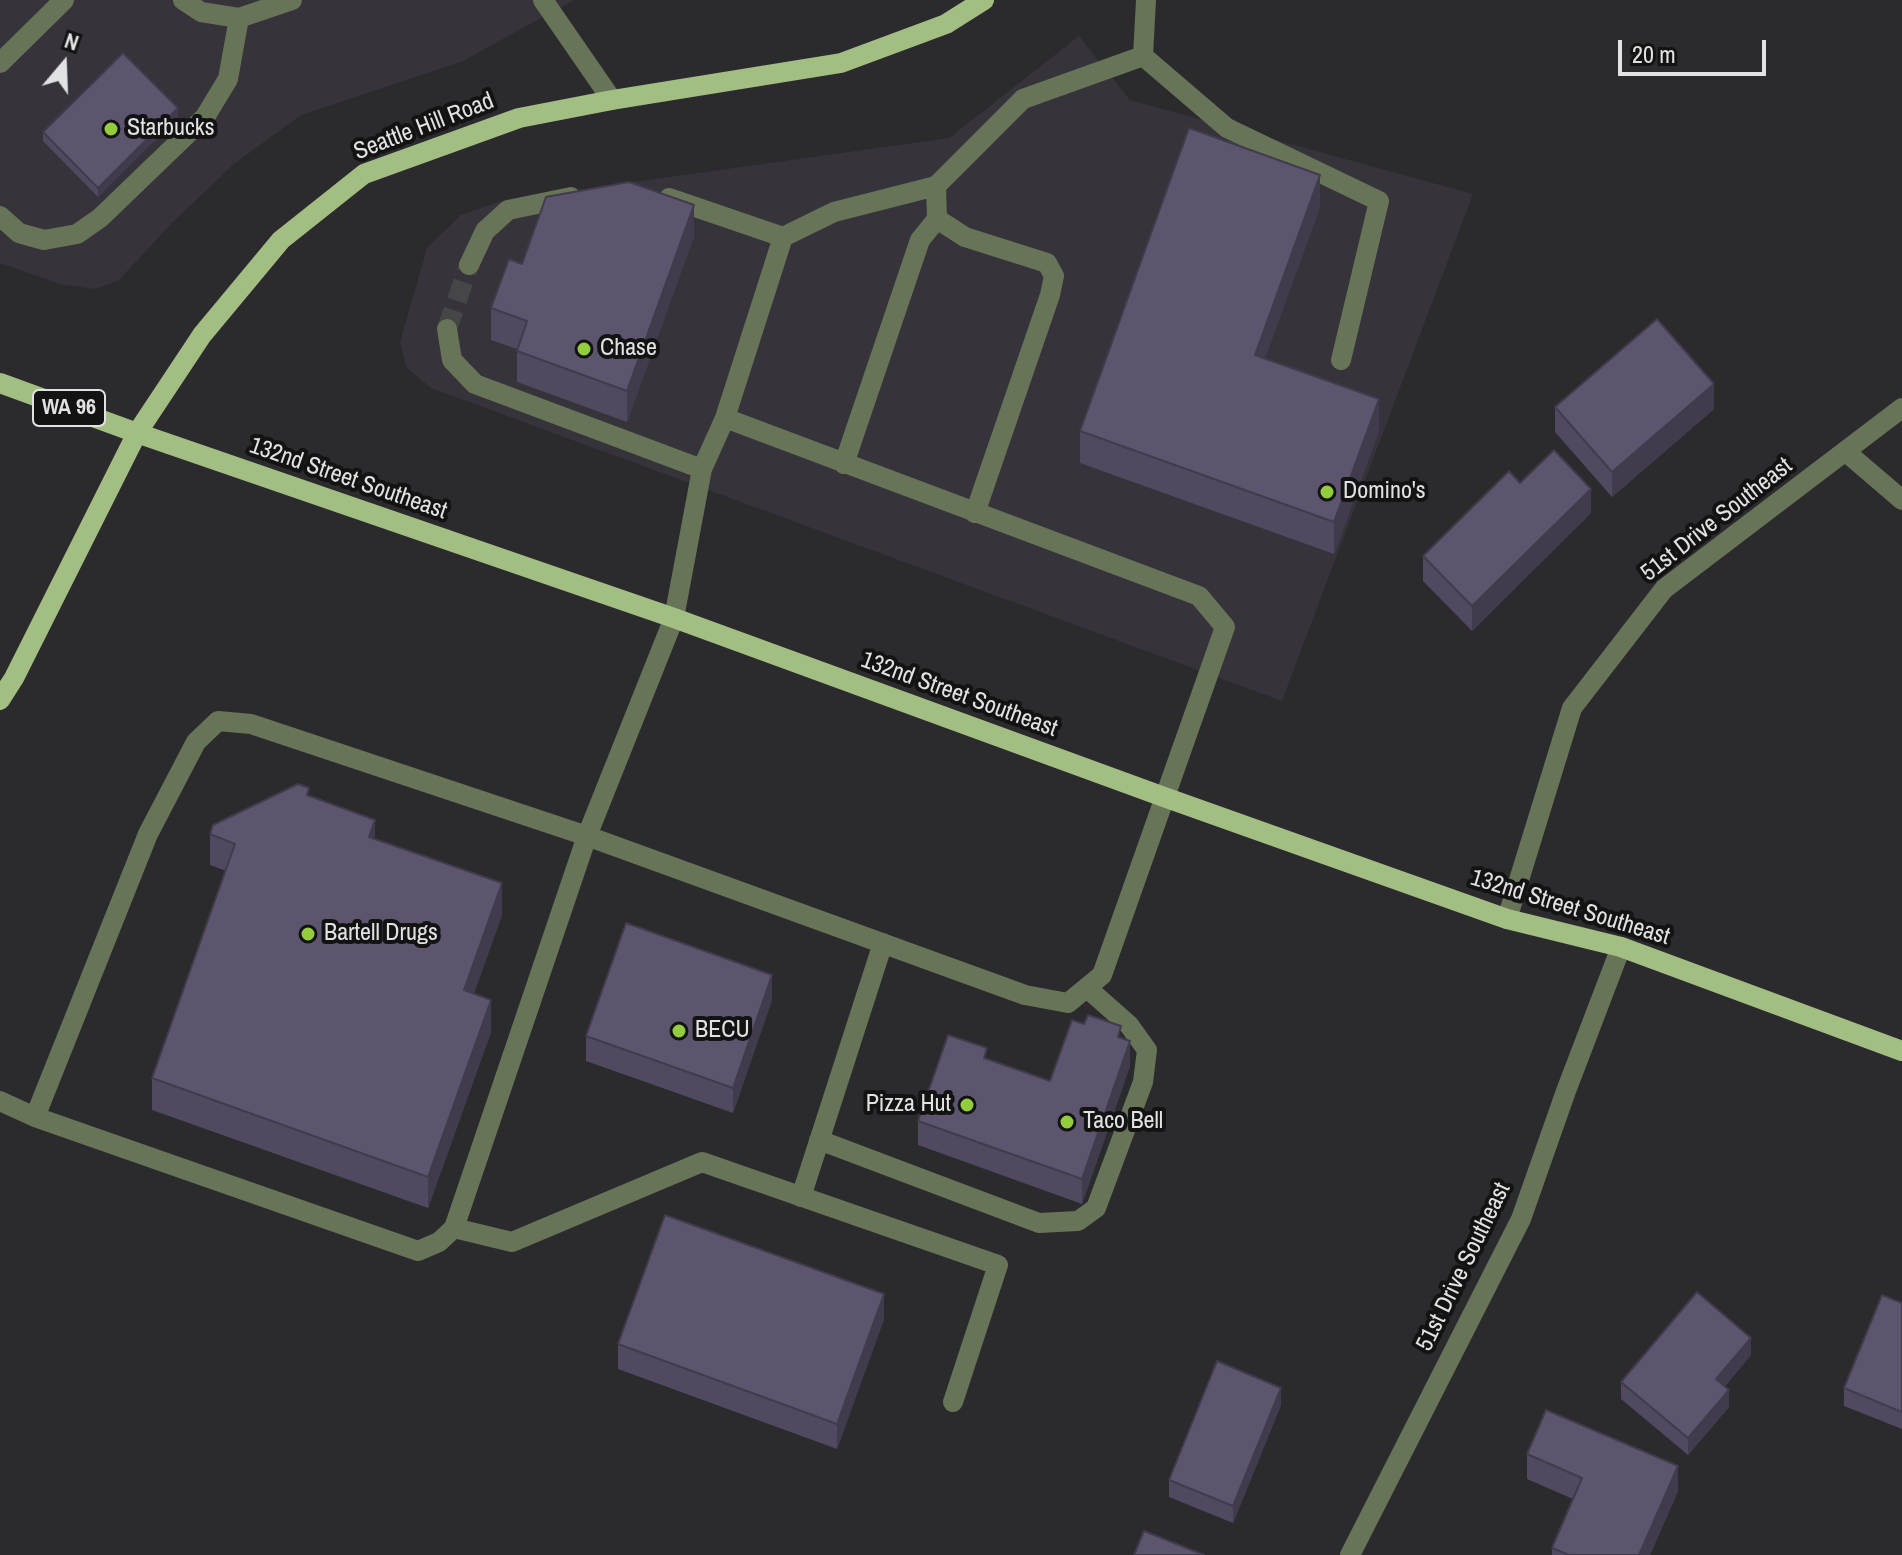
<!DOCTYPE html>
<html>
<head>
<meta charset="utf-8">
<style>
	body { margin:0 }
	#map { position:relative; width:1902px; height:1555px; overflow:hidden; background:#2b2a2d; font-family:"Archivo Narrow",sans-serif }
	canvas { display:block }
	.north { position:absolute; left:24px; top:24px; width:80px; height:80px; -webkit-text-stroke:6px #141314; paint-order:stroke; rotate:19deg; font-size:22px; font-weight:700; line-height:32px; text-align:center; color:#e2e2e4 }
	.north::after { content:''; display:block; margin:auto; width:28px; height:36px; background:#e2e2e4; clip-path:polygon(50% 0,100% 100%,50% 72%,0 100%) }
	.scale { position:absolute; left:1618px; top:40px; width:148px; height:36px; box-sizing:border-box; border:4px solid #e2e2e4; border-top:0; padding-left:10px; font-size:24px; line-height:28px; white-space:nowrap; color:#e2e2e4; -webkit-text-stroke:6px #141314; paint-order:stroke }
</style>
</head>
<body>
<div id="map">
<canvas width="1902" height="1555"></canvas>
<div class="north">N</div>
<div class="scale">20 m</div>
</div>
<script>
const context = document.querySelector('canvas').getContext('2d');
context.lineJoin = 'round';
function paint(path, color) { context.fillStyle = color; context.fill(path, 'evenodd'); }
const shape = rows => new Path2D(rows.map(r => 'M' + r).join(''));
function strokePath(path, color, width, dash) { context.strokeStyle = color; context.lineWidth = width; context.lineCap = dash ? 'butt' : 'round'; context.setLineDash(dash || []); context.stroke(path); }
function write(font, color, halo, rows, align = 'center') {
  context.font = font + ' "Archivo Narrow",sans-serif'; context.lineWidth = 8; context.setLineDash([]); context.textBaseline = 'middle'; context.strokeStyle = halo; context.fillStyle = color; for (const [text, x, y, turn = 0] of rows) {
    context.save(); context.translate(x, y); context.rotate((+turn || 0) * Math.PI / 180); context.textAlign = isNaN(turn) ? turn : align; if (halo) context.strokeText(text, 0, 0); context.fillText(text, 0, 0); context.restore();
  }
}
paint(shape([
	[0,0,574,0,463,61,301,115,234,164,174,221,118,281,96,289,63,285,0,263],
	[1079,36,1130,100,1473,194,1282,701,431,388,406,367,400,342,427,248,461,215,504,200,949,138]
]), '#36333b');
strokePath(shape([
	[447,329,469,265]
]), '#464648', 20, [20, 10]);
strokePath(shape([
	[183,0,201,12,239,18,292,0],
	[543,0,612,100],
	[1143,56,1227,128,1379,201,1341,360],
	[0,63,64,0],
	[936,186,937,219,965,237,1047,263,1054,276,1050,295,975,513],
	[669,198,783,237],
	[0,216,19,233,44,240,77,234,100,218,205,117,228,79,239,18],
	[469,265,485,231,508,210,571,197],
	[447,329,452,360,475,384,702,469],
	[1846,452,1902,500],
	[844,464,920,240,937,219],
	[1507,919,1572,708,1664,589,1902,408],
	[0,1101,35,1117,418,1251,439,1242,454,1228,587,836,674,618,702,469,725,418],
	[35,1117,148,834,196,742,218,721,251,724,587,836,1025,995,1068,1003,1102,975,1225,627,1199,596,725,418,783,237,834,212,936,186,1023,99,1143,56,1146,0],
	[819,1140,1039,1223,1078,1221,1096,1208,1143,1082,1147,1050,1129,1025,1087,988],
	[801,1197,883,943],
	[454,1228,512,1242,702,1162,998,1265,953,1402],
	[1350,1555,1521,1219,1566,1091,1621,947]
]), '#677458', 20);
strokePath(shape([
	[0,383,137,433,674,618,1164,797,1507,919,1621,947,1902,1051],
	[0,700,14,678,137,433,202,335,281,240,364,174,519,118,612,100,841,63,946,24,984,0]
]), '#a2be83', 20);
paint(shape([
	[178,117,98,197,43,141,43,132],
	[1320,207,1265,358,1379,431,1334,554,1080,463,1080,431],
	[694,236,627,422,517,382,517,349,491,340,491,308,522,264],
	[1555,407,1714,409,1612,497,1555,432],
	[1520,483,1591,513,1472,631,1423,581,1423,556],
	[309,796,375,839,502,915,474,993,491,1032,428,1208,152,1110,152,1078,226,871,210,865,210,834],
	[772,1000,733,1113,586,1061,586,1036],
	[1121,1038,1130,1066,1082,1204,918,1145,918,1121,987,1059,1050,1081],
	[1902,1303,1902,1429,1844,1406,1844,1388],
	[884,1319,837,1449,618,1369,618,1344],
	[1751,1355,1725,1386,1729,1407,1688,1455,1621,1399,1621,1382],
	[1281,1405,1233,1523,1169,1497,1169,1480],
	[1527,1454,1678,1491,1650,1555,1552,1555,1552,1548,1573,1499,1527,1479]
]), '#50495f');
paint(shape([
	[178,108,178,117,98,197,98,188],
	[1320,175,1320,207,1255,386,1255,355],
	[694,205,694,236,627,422,627,391],
	[1714,384,1714,409,1612,497,1612,472],
	[1379,399,1379,431,1334,554,1334,522],
	[1591,489,1591,513,1472,631,1472,606],
	[375,820,375,851,369,837],
	[502,883,502,915,464,1021,464,990],
	[772,975,772,1000,733,1113,733,1088],
	[491,1000,491,1032,428,1208,428,1177],
	[1130,1041,1130,1066,1082,1204,1082,1179],
	[884,1294,884,1319,837,1449,837,1424],
	[1751,1338,1751,1355,1716,1396,1716,1379],
	[1281,1388,1281,1405,1233,1523,1233,1506],
	[1729,1390,1729,1407,1688,1455,1688,1438],
	[1678,1466,1678,1491,1650,1555,1639,1555]
]), '#413c4d');
const building = shape([
	[123,53,178,108,98,188,43,132,123,53],
	[1189,128,1320,175,1255,355,1379,399,1334,522,1080,431,1189,128],
	[629,182,694,205,627,391,517,351,527,321,491,308,509,259,522,264,546,197,629,182],
	[1657,319,1714,384,1612,472,1555,407,1657,319],
	[1554,450,1591,489,1472,606,1423,556,1509,471,1520,483,1554,450],
	[298,784,309,788,307,795,375,820,369,837,502,883,464,990,491,1000,428,1177,152,1078,235,844,210,834,213,825,298,784],
	[626,923,772,975,733,1088,586,1036,626,923],
	[1088,1015,1121,1026,1118,1037,1130,1041,1082,1179,918,1121,948,1035,987,1048,984,1058,1050,1081,1072,1020,1084,1024,1088,1015],
	[665,1215,884,1294,837,1424,618,1344,665,1215],
	[1697,1292,1751,1338,1716,1379,1729,1390,1688,1438,1621,1382,1697,1292],
	[1882,1295,1902,1303,1902,1412,1844,1388,1882,1295],
	[1217,1361,1281,1388,1233,1506,1169,1480,1217,1361],
	[1546,1410,1678,1466,1639,1555,1569,1555,1552,1548,1582,1478,1527,1454,1546,1410],
	[1144,1531,1204,1555,1134,1555,1144,1531]
]);
paint(building, '#5d556e');
strokePath(building, '#413c4d', 2);
for (const [x, y, r, color] of [
	[111,129,8,"#93cc3d"],
	[584,349,8,"#93cc3d"],
	[1327,492,8,"#93cc3d"],
	[308,934,8,"#93cc3d"],
	[679,1031,8,"#93cc3d"],
	[967,1105,8,"#93cc3d"],
	[1067,1122,8,"#93cc3d"]
]) { const dot = new Path2D(); dot.arc(x, y, r, 0, 2 * Math.PI); context.fillStyle = color; context.fill(dot); strokePath(dot, '#141314', 3); }
for (const [x, y, w] of [
	[69,408,72]
]) { const box = new Path2D(); box.roundRect(x - w / 2, y - 18, w, 36, 6); context.fillStyle = '#141314'; context.fill(box); strokePath(box, '#e2e2e4', 2); }
write('bold 22px', '#e2e2e4', null, [
	["WA 96",69,408]
]);
write('24px', '#e2e2e4', '#141314', [
	["Seattle Hill Road",424,127,-21],
	["132nd Street Southeast",348,479,19],
	["51st Drive Southeast",1717,520,-38],
	["132nd Street Southeast",959,695,20],
	["132nd Street Southeast",1570,908,17],
	["51st Drive Southeast",1464,1267,-64]
]);
write('24px', '#e2e2e4', '#141314', [
	["Starbucks",127,129],
	["Chase",600,349],
	["Domino's",1343,492],
	["Bartell Drugs",324,934],
	["BECU",695,1031],
	["Pizza Hut",951,1105,"right"],
	["Taco Bell",1083,1122]
], 'left');
</script>
</body>
</html>
